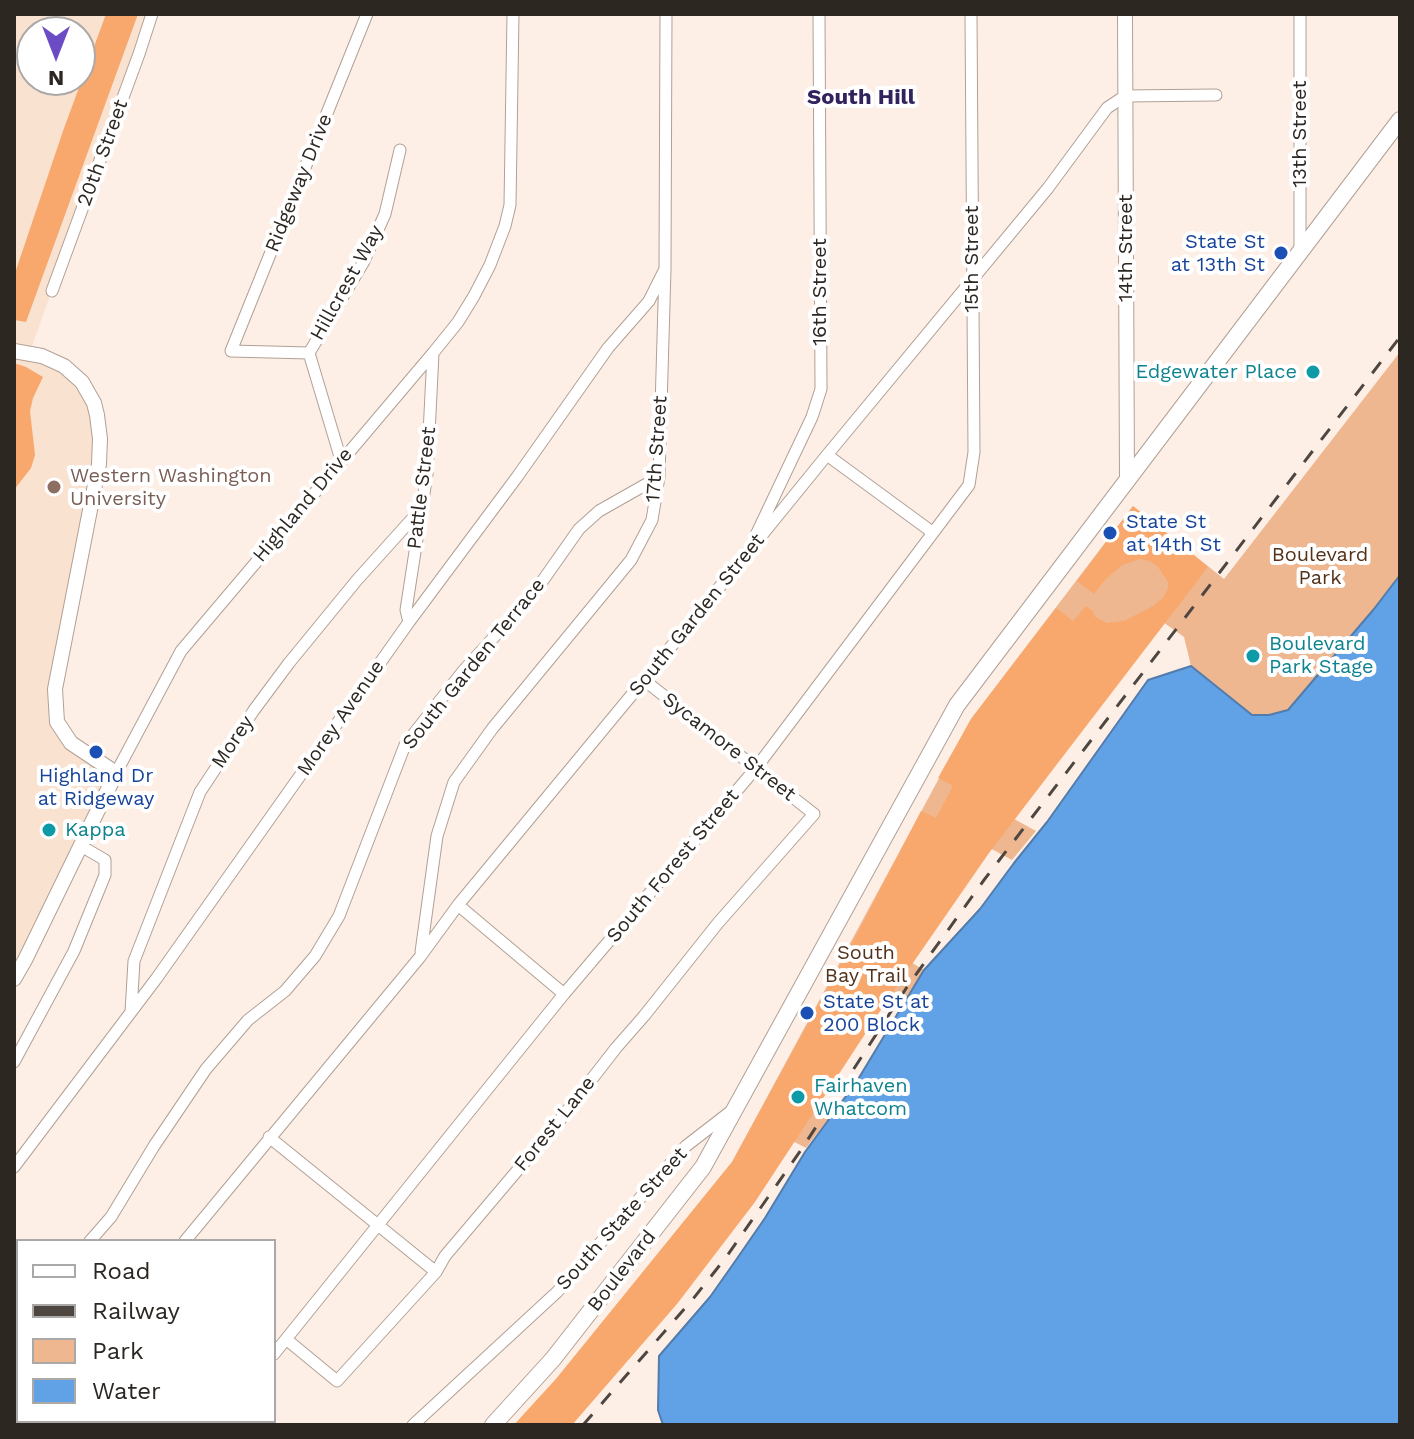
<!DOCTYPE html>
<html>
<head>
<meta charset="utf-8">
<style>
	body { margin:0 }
	#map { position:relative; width:1414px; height:1439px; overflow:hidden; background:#feefe6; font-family:"Work Sans",sans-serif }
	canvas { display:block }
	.frame { position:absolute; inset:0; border:16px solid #2d2722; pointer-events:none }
	.legend { position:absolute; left:16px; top:1239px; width:260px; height:184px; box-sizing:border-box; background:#fff; border:2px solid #aba9a7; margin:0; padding:10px 14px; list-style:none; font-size:24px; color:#2d2722 }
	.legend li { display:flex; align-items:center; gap:16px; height:40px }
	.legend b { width:40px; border:2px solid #aba9a7 }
	.north { position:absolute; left:16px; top:16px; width:80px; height:80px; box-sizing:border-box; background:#fff; border:2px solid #aba9a7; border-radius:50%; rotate:180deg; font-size:22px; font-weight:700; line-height:32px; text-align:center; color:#2d2722 }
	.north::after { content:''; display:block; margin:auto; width:28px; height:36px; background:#6c4cc5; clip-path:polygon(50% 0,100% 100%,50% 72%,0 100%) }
</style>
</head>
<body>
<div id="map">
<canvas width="1414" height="1439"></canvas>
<div class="frame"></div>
<ul class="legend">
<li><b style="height:10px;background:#fff"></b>Road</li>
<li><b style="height:10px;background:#4e4741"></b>Railway</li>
<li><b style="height:22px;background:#eeb790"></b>Park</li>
<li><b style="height:22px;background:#61a1e6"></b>Water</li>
</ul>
<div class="north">N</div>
</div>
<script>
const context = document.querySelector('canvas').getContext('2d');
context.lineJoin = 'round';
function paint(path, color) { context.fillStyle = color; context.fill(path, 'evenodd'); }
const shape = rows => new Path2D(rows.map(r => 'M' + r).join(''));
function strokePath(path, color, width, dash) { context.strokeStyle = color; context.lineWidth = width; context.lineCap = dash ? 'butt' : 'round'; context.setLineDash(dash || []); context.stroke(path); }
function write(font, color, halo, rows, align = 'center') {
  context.font = font + ' "Work Sans",sans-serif'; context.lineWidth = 8; context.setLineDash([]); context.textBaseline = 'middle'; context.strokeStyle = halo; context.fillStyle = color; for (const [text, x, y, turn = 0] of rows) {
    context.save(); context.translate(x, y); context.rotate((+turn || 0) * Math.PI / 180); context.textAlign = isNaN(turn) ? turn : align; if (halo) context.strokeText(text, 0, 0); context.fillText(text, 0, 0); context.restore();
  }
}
paint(shape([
	[14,14,150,14,30,352,74,374,99,427,77,571,57,722,116,773,14,979],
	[32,32,80,32,80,80,32,80]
]), '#fae2d1');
paint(shape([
	[1400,352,1400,575,1374,609,1288,710,1269,715,1252,715,1191,666,1184,637,1149,612,996,809,1036,831,1012,860,973,839,897,954,924,970,905,1000,876,986,798,1102,829,1118,806,1148,777,1133,674,1273,514,1425,556,1379,732,1162,971,719,1133,506,1224,579]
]), '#eeb790');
paint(shape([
	[106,14,138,14,26,322,14,320,14,276,63,131],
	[14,363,26,367,43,377,33,398,30,411,35,455,31,468,14,490],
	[1133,506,1208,567,989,853,888,999,755,1202,677,1304,572,1425,514,1425,556,1379,732,1162,857,934,921,811,936,818,953,786,938,778,971,719,1056,608,1073,621,1086,606,1093,611,1095,617,1107,623,1124,621,1153,606,1163,598,1168,588,1168,582,1158,567,1150,561,1140,559,1122,565,1105,580,1094,594,1077,581]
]), '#f8a86c');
const water = shape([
	[1400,575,1400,1425,663,1425,658,1410,659,1356,710,1297,736,1260,765,1218,805,1152,857,1081,924,970,980,909,1014,863,1047,822,1148,680,1191,666,1252,715,1269,715,1288,710,1374,609,1400,575]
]);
paint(water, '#61a1e6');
strokePath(water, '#517cab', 2);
const minor = shape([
	[1300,253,1300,14],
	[52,291,139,54,152,14],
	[309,353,231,351,367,14],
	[827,455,932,532],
	[341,460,309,353,363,263,385,214,400,150],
	[756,535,812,417,821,389,819,14],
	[409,622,406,610,427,474,433,353],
	[116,773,181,651,433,353,458,322,474,296,490,265,505,226,510,205,513,14],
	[458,905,564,994],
	[421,952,437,836,454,782,492,729,631,560,652,520,659,477,665,269,666,14],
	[131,1012,134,961,200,792,254,710,289,663,357,580,411,520,419,516],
	[14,1062,74,951,105,875,105,860,81,846],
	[269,1137,436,1272],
	[14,1167,156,979,409,622,517,477,608,348,649,301,665,269],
	[90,1241,111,1217,154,1146,206,1069,248,1020,285,991,315,956,339,916,405,745,464,670,534,593,579,529,599,511,659,477],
	[185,1241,420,957,458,905,644,680,827,455,1048,188,1107,108,1125,96,1216,95],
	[14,1322,18,1317],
	[286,1339,337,1381,436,1272,445,1256,560,1120,616,1048,644,1016,718,923,814,814,644,680],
	[274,1354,564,994,756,768,969,485,974,452,971,14],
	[127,1421,131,1425],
	[31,1425,34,1421],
	[216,1425,220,1421],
	[413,1425,557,1292,686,1146,730,1112]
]);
const tertiary = shape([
	[1125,14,1127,481],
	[14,351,42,356,64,366,82,382,94,403,97,415,100,439,99,464,55,689,57,722,71,743,116,773,25,960,14,979]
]);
const secondary = shape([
	[493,1425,553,1359,703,1167,957,705,1400,120]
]);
strokePath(minor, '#b1a095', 13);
strokePath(tertiary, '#b1a095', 16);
strokePath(secondary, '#b1a095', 18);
strokePath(minor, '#fff', 11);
strokePath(tertiary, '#fff', 14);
strokePath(secondary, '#fff', 16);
strokePath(shape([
	[583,1425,693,1299,727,1256,803,1147,907,987,984,880,1400,337]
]), '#4e4741', 3, [14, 14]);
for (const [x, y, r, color] of [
	[1281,253,8,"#1a4fb4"],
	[1313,372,8,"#0f9aa8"],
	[54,487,8,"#8d6e63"],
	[1110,533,8,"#1a4fb4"],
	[1253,656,8,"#0f9aa8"],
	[96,752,8,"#1a4fb4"],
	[49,830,8,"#0f9aa8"],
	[807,1013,8,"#1a4fb4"],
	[798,1097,8,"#0f9aa8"]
]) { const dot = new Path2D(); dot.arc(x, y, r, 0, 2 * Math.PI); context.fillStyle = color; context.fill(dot); strokePath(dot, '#fff', 3); }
write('20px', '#2d2722', '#fff', [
	["13th Street",1300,134,-90],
	["20th Street",103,153,-70],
	["Ridgeway Drive",299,183,-68],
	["14th Street",1126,248,-90],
	["15th Street",972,259,-90],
	["Hillcrest Way",347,283,-61],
	["16th Street",820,292,-90],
	["17th Street",657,449,-86],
	["Pattle Street",422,488,-83],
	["Highland Drive",303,505,-50],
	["South Garden Street",697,615,-51],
	["South Garden Terrace",474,664,-51],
	["Morey Avenue",341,718,-55],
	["Morey",233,742,-56],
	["Sycamore Street",729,747,38],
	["South Forest Street",673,866,-50],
	["Forest Lane",555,1124,-51],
	["South State Street",622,1219,-48],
	["Boulevard",622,1271,-52]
]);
write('20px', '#164399', '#fff', [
	["State St",1265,242,"right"],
	["at 13th St",1265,265,"right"],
	["State St",1126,522],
	["at 14th St",1126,545],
	["Highland Dr",96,776,"center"],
	["at Ridgeway",96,799,"center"],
	["State St at",823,1002],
	["200 Block",823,1025]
], 'left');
write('20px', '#0d838f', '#fff', [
	["Edgewater Place",1297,372,"right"],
	["Boulevard",1269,644],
	["Park Stage",1269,667],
	["Kappa",65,830],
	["Fairhaven",814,1086],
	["Whatcom",814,1109]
], 'left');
write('20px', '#785e54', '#fff', [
	["Western Washington",70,476],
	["University",70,499]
], 'left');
write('20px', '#533219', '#fff', [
	["Boulevard",1320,555],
	["Park",1320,578],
	["South",866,953],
	["Bay Trail",866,976]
]);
write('bold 22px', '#32235e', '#fff', [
	["South Hill",861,98]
]);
</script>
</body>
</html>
